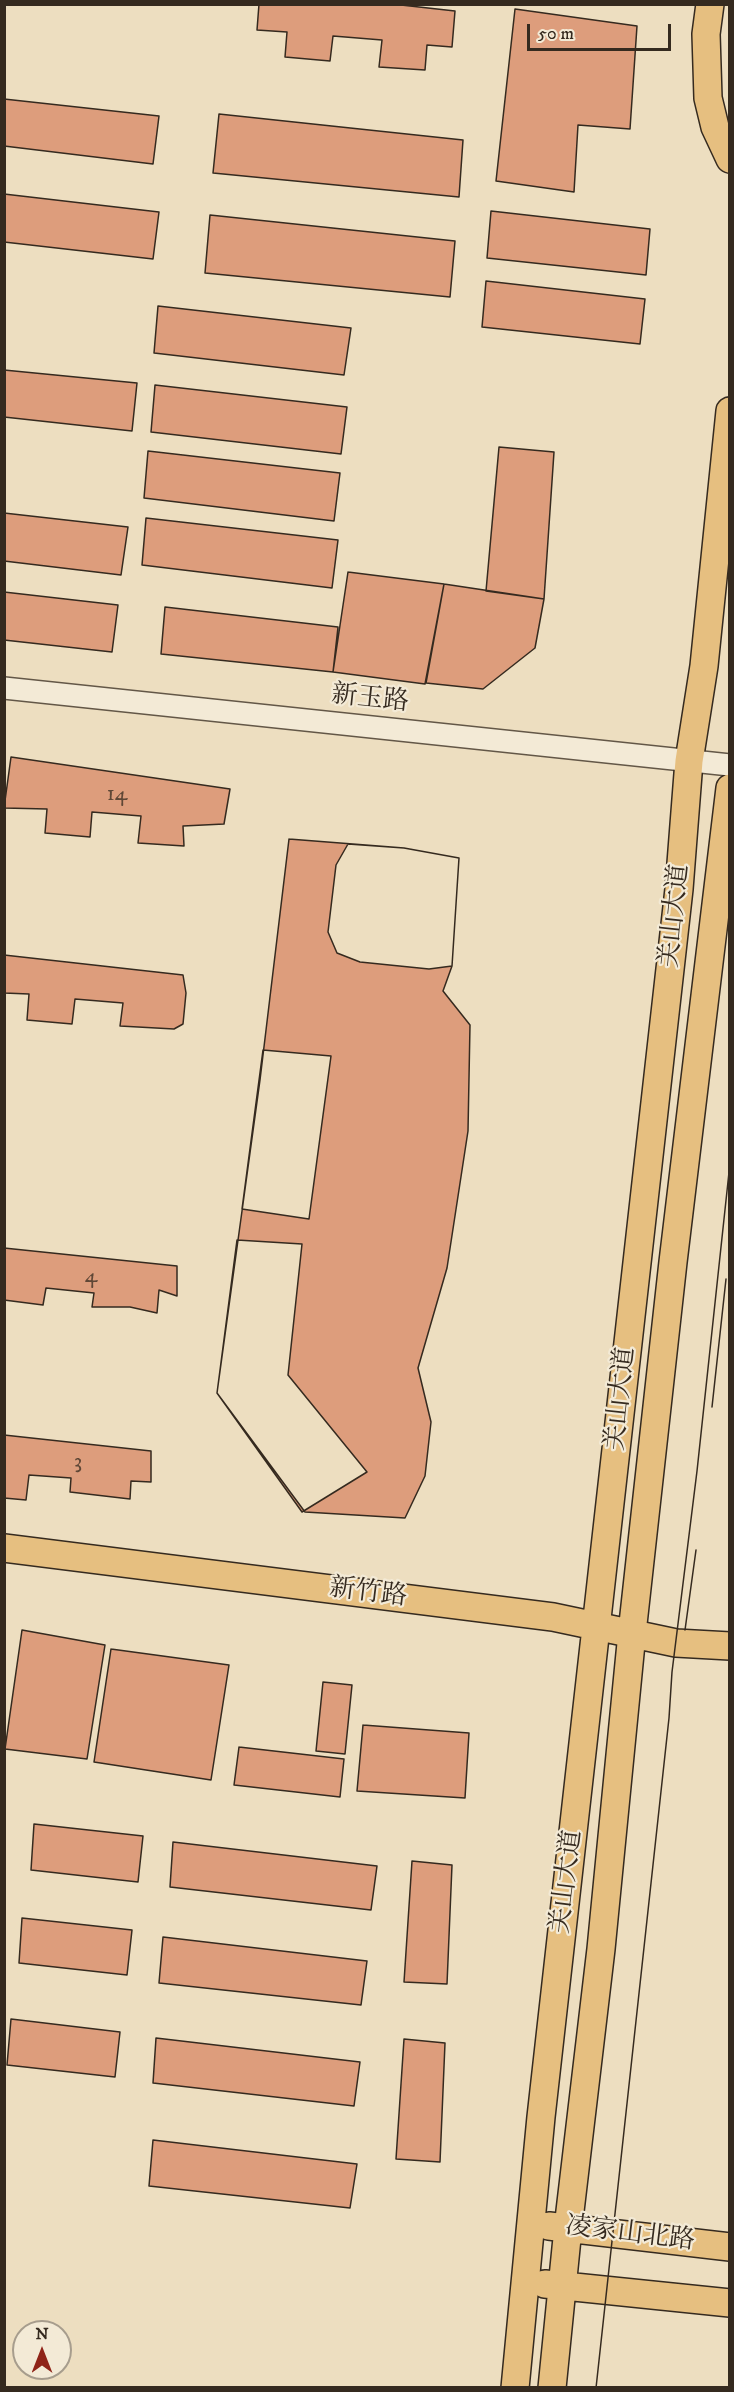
<!DOCTYPE html>
<html>
<head>
<meta charset="utf-8">
<style>
	body { margin:0 }
	#map { position:relative; width:734px; height:2392px; overflow:hidden; background:#eddec0; font-family:"IM FELL DW Pica",serif }
	canvas { display:block }
	.frame { position:absolute; inset:0; border:6px solid #352a1f; pointer-events:none }
	.north { position:absolute; left:12px; top:2320px; width:60px; height:60px; box-sizing:border-box; background:#f3ead6; border:2px solid #a79d8d; border-radius:50%; rotate:0deg; font-size:16px; font-weight:700; line-height:24px; text-align:center; color:#352a1f }
	.north::after { content:''; display:block; margin:auto; width:21px; height:27px; background:#8f2418; clip-path:polygon(50% 0,100% 100%,50% 72%,0 100%) }
	.scale { position:absolute; left:527px; top:24px; width:144px; height:27px; box-sizing:border-box; border:3px solid #352a1f; border-top:0; padding-left:8px; font-size:18px; line-height:21px; white-space:nowrap; color:#352a1f; -webkit-text-stroke:4px #f3ead6; paint-order:stroke }
</style>
</head>
<body>
<div id="map">
<canvas width="734" height="2392"></canvas>
<div class="frame"></div>
<div class="north">N</div>
<div class="scale">50 m</div>
</div>
<script>
const context = document.querySelector('canvas').getContext('2d');
context.lineJoin = 'round';
function paint(path, color) { context.fillStyle = color; context.fill(path, 'evenodd'); }
const shape = rows => new Path2D(rows.map(r => 'M' + r).join(''));
function strokePath(path, color, width, dash) { context.strokeStyle = color; context.lineWidth = width; context.lineCap = dash ? 'butt' : 'round'; context.setLineDash(dash || []); context.stroke(path); }
function write(font, color, halo, rows, align = 'center') {
  context.font = font + ' "IM FELL DW Pica","Noto Serif SC",serif'; context.lineWidth = 4.5; context.setLineDash([]); context.textBaseline = 'middle'; context.strokeStyle = halo; context.fillStyle = color; for (const [text, x, y, turn = 0] of rows) {
    context.save(); context.translate(x, y); context.rotate((+turn || 0) * Math.PI / 180); context.textAlign = isNaN(turn) ? turn : align; if (halo) context.strokeText(text, 0, 0); context.fillText(text, 0, 0); context.restore();
  }
}
const building = shape([
	[259,4,392,4,455,11,452,47,427,45,425,70,379,67,382,40,333,36,330,61,285,57,287,32,257,30,259,4],
	[515,9,637,26,630,129,578,125,574,192,496,181,515,9],
	[4,99,159,116,153,164,4,146,4,99],
	[219,114,463,140,459,197,213,173,219,114],
	[4,194,159,212,153,259,4,242,4,194],
	[491,211,650,229,646,275,487,258,491,211],
	[210,215,455,241,450,297,205,273,210,215],
	[486,281,645,299,640,344,482,327,486,281],
	[158,306,351,328,344,375,154,353,158,306],
	[4,370,137,383,132,431,4,417,4,370],
	[155,385,347,407,341,454,151,432,155,385],
	[499,447,554,452,544,599,486,591,499,447],
	[148,451,340,473,334,521,144,498,148,451],
	[4,513,128,527,121,575,4,561,4,513],
	[146,518,338,540,332,588,142,565,146,518],
	[348,572,444,584,425,684,333,672,348,572],
	[444,584,544,599,535,648,483,689,426,683,444,584],
	[4,592,118,605,112,652,4,640,4,592],
	[165,607,338,627,333,672,161,654,165,607],
	[11,757,230,789,224,824,183,826,184,846,138,843,141,816,92,812,90,837,45,833,47,809,4,808,11,757],
	[289,839,404,848,459,858,452,966,443,991,470,1025,468,1131,447,1268,418,1368,431,1422,425,1476,405,1518,305,1512,217,1393,260,1080,289,839],
	[348,844,404,848,459,858,452,966,429,969,360,962,337,953,328,932,336,865,348,844],
	[4,955,183,975,186,993,183,1024,174,1029,120,1026,123,1003,75,999,72,1024,27,1020,29,994,4,993,4,955],
	[263,1050,331,1056,309,1219,242,1209,263,1050],
	[237,1240,302,1244,288,1375,367,1472,302,1512,217,1393,237,1240],
	[4,1248,177,1266,177,1296,159,1290,157,1313,130,1307,92,1307,94,1293,46,1288,43,1305,4,1300,4,1248],
	[4,1435,151,1451,151,1482,131,1481,130,1499,70,1492,71,1478,29,1475,26,1500,4,1498,4,1435],
	[22,1630,105,1645,87,1759,5,1749,22,1630],
	[111,1649,229,1665,211,1780,94,1762,111,1649],
	[323,1682,352,1685,345,1754,316,1751,323,1682],
	[363,1725,469,1733,465,1798,357,1791,363,1725],
	[239,1747,344,1759,340,1797,234,1785,239,1747],
	[34,1824,143,1836,138,1882,31,1870,34,1824],
	[173,1842,377,1866,371,1910,170,1887,173,1842],
	[412,1861,452,1865,447,1984,404,1982,412,1861],
	[22,1918,132,1930,127,1975,19,1963,22,1918],
	[163,1937,367,1961,361,2005,159,1983,163,1937],
	[11,2019,120,2032,115,2077,7,2065,11,2019],
	[156,2038,360,2062,354,2106,153,2083,156,2038],
	[404,2039,445,2043,440,2162,396,2159,404,2039],
	[153,2140,357,2164,350,2208,149,2186,153,2140]
]);
paint(building, '#dd9d7c');
strokePath(building, '#352a1f', 1.5);
const minor = shape([
	[4,688,730,765]
]);
const major = shape([
	[710,4,706,34,708,98,715,127,730,159],
	[4,1548,553,1617,676,1643,730,1646],
	[549,2226,730,2247],
	[545,2284,730,2303],
	[515,2388,541,2117,679,889,689,761,704,666,730,411],
	[552,2388,568,2228,601,1949,632,1633,673,1262,730,788]
]);
strokePath(minor, '#635747', 24);
strokePath(major, '#352a1f', 30);
strokePath(minor, '#f3ead6', 21);
strokePath(major, '#e6bf80', 27);
strokePath(shape([
	[712,1407,726,1279],
	[685,1630,696,1550],
	[596,2388,669,1718,672,1672,697,1471,730,1163]
]), '#352a1f', 1.5);
write('22px', '#5f4736', null, [
	["14",117,795],
	["4",91,1277],
	["3",78,1463]
]);
write('26px', '#352a1f', '#f3ead6', [
	["新玉路",370,700,6],
	["关山大道",676,916,-84],
	["关山大道",622,1399,-84],
	["新竹路",368,1594,7],
	["关山大道",568,1882,-83],
	["凌家山北路",630,2235,7]
]);
</script>
</body>
</html>
